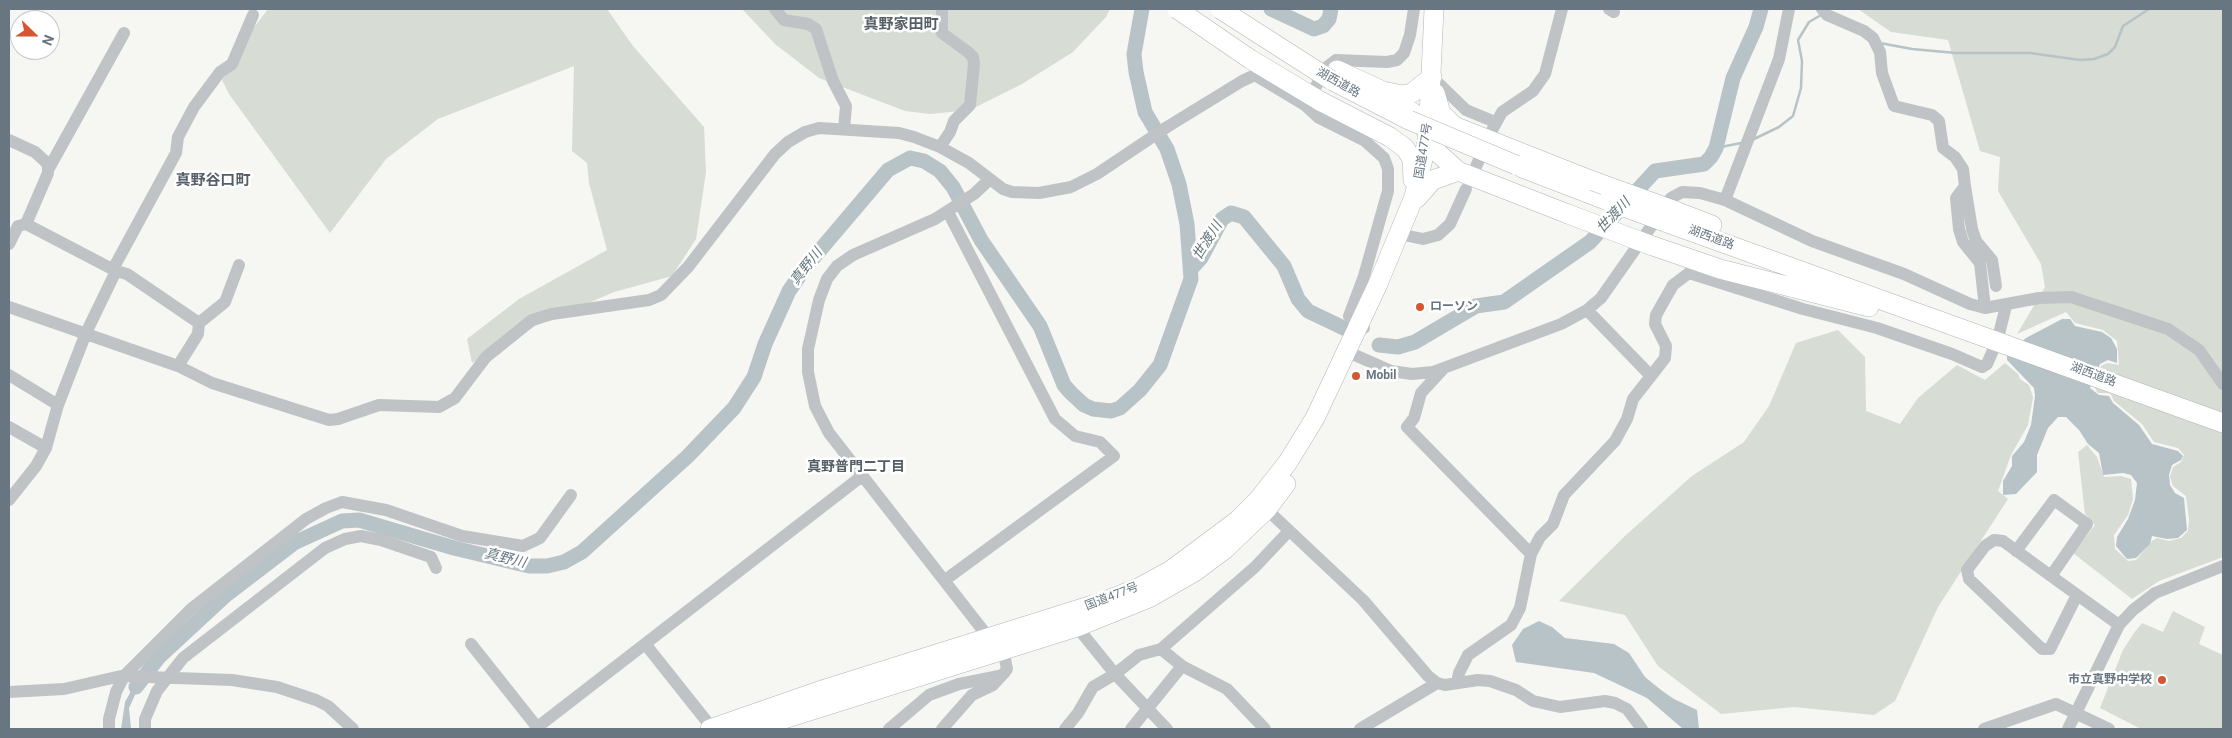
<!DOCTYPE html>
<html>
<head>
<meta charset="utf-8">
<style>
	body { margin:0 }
	#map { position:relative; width:2232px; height:738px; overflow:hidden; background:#f6f6f3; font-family:Roboto,sans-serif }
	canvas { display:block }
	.frame { position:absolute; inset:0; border:10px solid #677681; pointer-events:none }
	.north { position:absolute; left:10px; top:10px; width:50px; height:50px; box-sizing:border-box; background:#fff; border:1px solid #c2c8cd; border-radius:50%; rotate:112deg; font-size:14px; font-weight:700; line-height:20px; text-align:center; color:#677681 }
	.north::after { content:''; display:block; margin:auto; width:18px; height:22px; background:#d55633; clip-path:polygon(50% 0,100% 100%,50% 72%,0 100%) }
</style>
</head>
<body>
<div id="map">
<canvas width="2232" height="738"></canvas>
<div class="frame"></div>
<div class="north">N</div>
</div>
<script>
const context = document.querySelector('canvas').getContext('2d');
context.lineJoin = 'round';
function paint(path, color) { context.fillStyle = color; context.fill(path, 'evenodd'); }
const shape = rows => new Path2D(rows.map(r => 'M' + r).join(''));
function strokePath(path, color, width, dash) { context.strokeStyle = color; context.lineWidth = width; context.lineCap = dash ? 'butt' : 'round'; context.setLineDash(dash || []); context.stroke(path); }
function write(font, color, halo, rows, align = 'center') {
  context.font = font + ' Roboto,"Noto Sans JP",sans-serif'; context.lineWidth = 5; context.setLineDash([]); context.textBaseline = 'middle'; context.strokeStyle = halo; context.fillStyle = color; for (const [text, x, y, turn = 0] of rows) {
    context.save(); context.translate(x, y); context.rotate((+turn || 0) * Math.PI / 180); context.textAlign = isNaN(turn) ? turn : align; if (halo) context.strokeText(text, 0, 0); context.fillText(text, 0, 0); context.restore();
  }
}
paint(shape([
	[268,9,607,9,633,46,704,127,706,172,696,239,672,276,614,292,535,326,472,363,467,339,519,299,607,250,589,183,587,163,572,151,574,66,438,119,386,159,330,233,229,94,222,80,227,63],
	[742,9,1110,9,1106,17,1073,52,1022,84,970,110,930,114,905,111,819,78,775,44],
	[1858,9,2223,9,2223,557,2159,581,2132,599,2073,553,2095,525,2085,514,2078,452,2087,445,2097,457,2104,477,2121,476,2131,479,2133,499,2128,515,2114,535,2115,549,2128,561,2136,560,2152,541,2157,538,2169,541,2181,538,2188,531,2189,519,2186,496,2173,486,2170,477,2173,467,2181,462,2184,455,2178,448,2154,442,2142,424,2114,401,2110,393,2098,393,2093,385,2101,366,2107,363,2119,365,2117,341,2103,330,2075,323,2066,312,2017,334,2045,287,2041,264,1998,191,2000,157,1980,151,1948,40,1891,32],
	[1838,330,1865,357,1866,411,1900,424,1918,398,1957,365,1985,380,2005,363,2018,374,2020,379,2029,385,2033,397,2028,425,2011,455,1998,491,2008,499,1938,607,1895,701,1874,715,1794,707,1721,714,1658,666,1625,615,1559,601,1626,535,1692,476,1744,442,1769,406,1796,343],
	[2173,611,2205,627,2199,644,2223,655,2223,729,2141,729,2100,708,2123,650,2134,633,2142,623,2163,632]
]), '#d7dcd4');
paint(shape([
	[2062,319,2070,319,2075,326,2102,332,2111,338,2117,349,2117,363,2108,360,2100,364,2090,388,2099,395,2109,396,2113,403,2139,425,2152,444,2178,451,2183,456,2181,460,2172,465,2169,475,2170,485,2175,493,2184,498,2187,530,2178,538,2167,539,2152,536,2150,544,2136,558,2127,559,2116,546,2117,537,2128,519,2135,500,2137,483,2131,475,2123,473,2103,475,2099,453,2088,444,2079,430,2066,417,2058,417,2048,428,2037,455,2037,472,2016,494,2003,495,2003,481,2012,466,2012,456,2024,442,2031,425,2035,396,2034,388,2007,360,2007,355,2026,338],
	[1539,621,1552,627,1565,638,1614,644,1629,653,1645,677,1661,690,1674,699,1697,710,1699,729,1683,729,1647,698,1594,673,1516,662,1512,645,1523,629],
	[136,682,141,682,129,708,131,729,121,729,125,702]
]), '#b8c3c7');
strokePath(shape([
	[1880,43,1912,49,1956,53,2030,53,2080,60,2094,59,2108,54,2115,47,2123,26,2149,9],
	[1754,139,1779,127,1793,116,1801,88,1802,61,1798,40,1809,22,1821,15],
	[1716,148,1741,143]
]), '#b8c3c7', 2.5);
strokePath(shape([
	[1271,9,1314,29,1323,26,1329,19,1331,9],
	[1191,269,1201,258,1222,219,1231,213,1244,217,1284,266,1298,299,1308,311,1350,331],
	[1379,345,1398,347,1415,342,1476,306,1504,302,1590,242,1655,171,1704,164,1711,157,1716,148,1733,78,1756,27,1761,9],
	[136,687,159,657,226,595,294,543,342,521,359,520,454,548,529,566,547,566,564,562,582,552,688,456,734,408,754,377,765,344,789,291,804,269,888,170,910,158,924,161,940,171,953,187,981,240,1040,326,1064,385,1071,393,1084,405,1093,409,1111,411,1120,408,1140,390,1160,365,1191,279,1187,224,1179,184,1167,149,1145,112,1136,72,1134,54,1142,9]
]), '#b8c3c7', 15);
const highway = shape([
	[1337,70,1383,91,1402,95,1412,93,1432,77],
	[1333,81,1409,120],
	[1383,91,1420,118,1424,124,1428,138,1438,153,1458,171,1568,214],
	[1435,93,1441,113,1454,126,1593,181],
	[1320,101,1390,137,1405,148,1412,159,1413,180],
	[1522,168,1608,201],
	[1417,198,1433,180,1458,171],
	[1673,210,1712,225],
	[1665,222,2223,423],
	[1650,245,1720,269,1869,307],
	[710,729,825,689,1105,601,1140,587,1171,570,1238,520,1258,500,1288,462,1315,418,1377,286,1414,197,1428,138,1434,9],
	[752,729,1077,627,1149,598,1196,571,1224,550,1267,509,1286,484]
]);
strokePath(highway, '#b2b6b8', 20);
strokePath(shape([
	[775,9,784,20,808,24,816,29,833,81,846,106,844,129],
	[1609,9,1614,12],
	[1822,9,1827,15,1864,31,1873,38,1880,52,1882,73,1894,106,1932,115,1939,121,1943,148,1955,157,1963,169,1965,186,1956,198,1959,229,1963,242,1980,263,1985,308],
	[1432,77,1466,110,1495,122],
	[1308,100,1327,67,1336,60,1387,62,1397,60,1404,53,1410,35,1414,9],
	[1490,134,1502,112,1533,91,1545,74,1562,9],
	[9,140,35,152,48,164,48,173,26,224],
	[940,147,950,132,954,121,970,105,974,64,973,57,968,52,942,33,942,9],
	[1475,169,1485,146],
	[48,170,124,33],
	[1965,186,1972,229,1976,241,1992,260,1996,286],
	[1725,200,1779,59,1789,9],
	[1399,234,1423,239,1438,235,1450,224,1466,189],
	[9,244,18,226,26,224,116,271,127,274,199,323,198,334,178,366],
	[113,269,176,153,178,137,194,107,220,72,232,64,253,15],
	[9,307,178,366,212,383,329,420,338,419,379,405,439,407,455,398,486,357,532,320,552,314,649,300,661,295,688,267,775,154,788,142,805,132,819,128,899,133,914,137,940,147,969,163,1003,189,1012,192,1039,193,1071,187,1097,174,1167,127,1242,81,1255,75,1305,105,1319,118,1365,141,1384,158,1388,169,1388,191,1364,276,1349,316,1364,328],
	[199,323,225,302,239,265],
	[1999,334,2006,306],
	[1357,356,1391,371,1412,374,1433,372,1561,324,1587,310,1601,298,1671,198,1682,192,1700,193,1725,200,1812,241,1904,274,1970,304,1985,308,2039,298,2071,297,2168,329,2199,350,2223,384],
	[1444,368,1421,393,1414,418,1407,427,1531,554],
	[9,375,58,405],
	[1651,376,1665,358,1666,346,1655,324,1656,315,1673,285,1689,273,1803,309,1877,328,1952,354,1982,367,1987,364,1994,348],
	[9,427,46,448],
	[9,500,36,466,46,448,58,405,86,333,116,271],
	[1261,504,1363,600,1428,676,1437,683,1445,685,1478,680,1490,681,1516,690,1533,701,1560,707,1605,701,1615,703,1627,709,1642,729],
	[2016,551,2054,500,2087,524,2051,576],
	[945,580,1114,456,1100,442,1075,436,1055,419,948,212],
	[2077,595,2050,649,2042,649,1969,579,1967,570,1985,546,1994,540,2003,541,2051,576,2119,625],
	[1077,627,1115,674,1167,729],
	[471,644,537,727],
	[646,645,712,728],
	[1161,649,1182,666,1227,689,1265,729],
	[1457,683,1459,673,1468,655,1511,625,1520,608,1531,554,1540,537,1553,524,1564,495,1615,441,1627,419,1633,399,1651,376,1587,310],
	[9,692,64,689,121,676,232,680,277,687,316,700,328,706,353,729],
	[109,729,109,719,116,692,124,676,191,609,306,519,326,508,342,502,386,510,462,536,523,546,540,538,571,495],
	[145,729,145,719,157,691,183,658,325,548,345,539,361,536,381,540,431,557,436,568],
	[535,729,862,476],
	[889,729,929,695,959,684,999,676],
	[942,729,972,695,993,685,1005,672,1007,669,1003,649,989,638,829,433,815,406,808,372,808,349,819,300,827,279,837,266,853,255,935,219,974,194,989,180],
	[1065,729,1078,713,1093,687,1115,674,1139,655,1161,649,1255,567,1289,531],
	[1131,729,1182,666],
	[1360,729,1437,683],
	[1984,729,2056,704,2109,729],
	[2068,729,2119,625,2133,610,2155,593,2223,566]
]), '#bfc3c6', 12);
strokePath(highway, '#fff', 19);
const highwayBridge = shape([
	[1177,9,1250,59,1320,101],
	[1220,9,1331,80],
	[1409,120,1516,165],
	[1593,181,1673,210],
	[1608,201,1665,222],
	[1568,214,1650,245]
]);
strokePath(highwayBridge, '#b2b6b8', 20, []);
strokePath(highwayBridge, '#fff', 19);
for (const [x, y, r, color] of [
	[1420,307,5,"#d55633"],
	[1356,376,5,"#d55633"],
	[2162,680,5,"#d55633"]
]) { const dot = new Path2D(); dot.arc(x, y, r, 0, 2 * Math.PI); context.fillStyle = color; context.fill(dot); strokePath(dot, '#fff', 2); }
write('12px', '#677681', '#fff', [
	["湖西道路",1338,83,29],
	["国道477号",1424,151,-81],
	["湖西道路",1711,238,20],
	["湖西道路",2093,375,20],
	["国道477号",1112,597,-21]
]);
write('bold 12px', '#677681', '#fff', [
	["ローソン",1430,307],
	["Mobil",1366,376],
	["市立真野中学校",2152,680,"right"]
], 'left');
write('italic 14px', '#63777e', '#fff', [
	["世渡川",1614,216,-47],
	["世渡川",1208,241,-58],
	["真野川",807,267,-52],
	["真野川",505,559,14]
]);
write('bold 14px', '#545f67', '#fff', [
	["真野普門二丁目",856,467]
]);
write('bold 15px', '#545f67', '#fff', [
	["真野家田町",901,25],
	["真野谷口町",213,181]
]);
</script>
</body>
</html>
